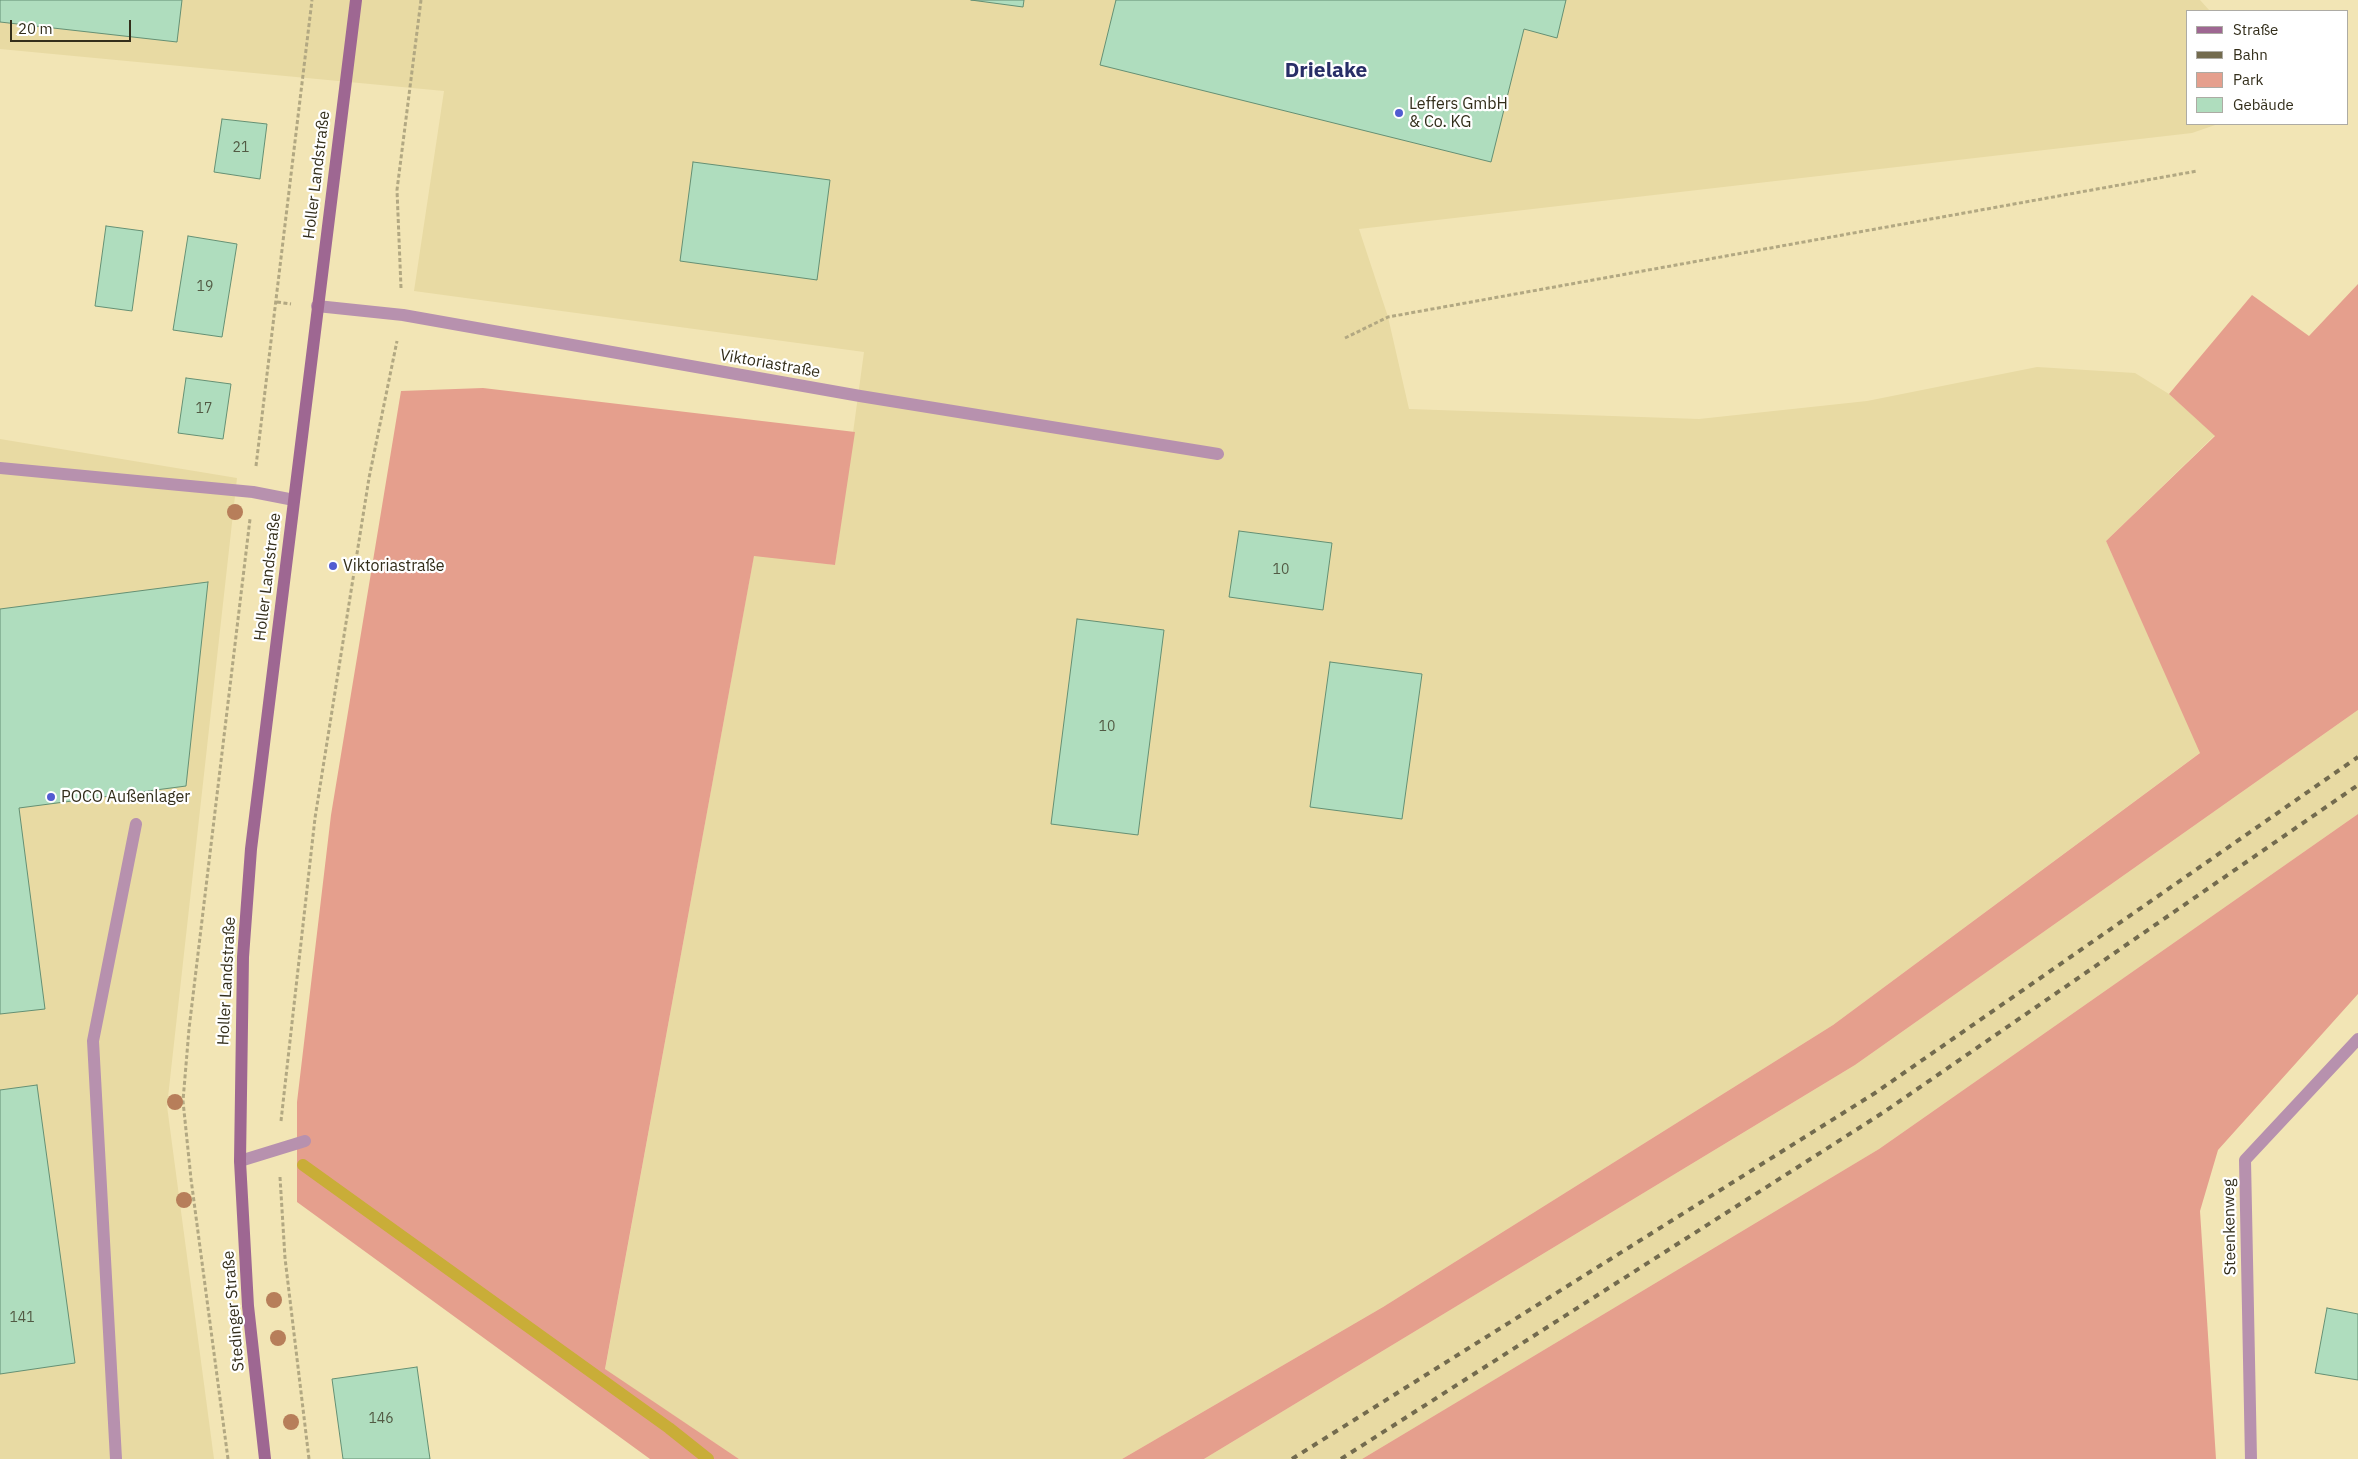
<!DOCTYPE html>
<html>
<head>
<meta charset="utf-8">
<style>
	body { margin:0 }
	#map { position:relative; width:2358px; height:1459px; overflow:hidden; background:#f2e5b5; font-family:"IBM Plex Sans",sans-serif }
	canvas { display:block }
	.legend { position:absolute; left:2186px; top:10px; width:162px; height:115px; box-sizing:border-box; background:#fff; border:1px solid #adaba4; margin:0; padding:6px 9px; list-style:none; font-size:15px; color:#332e1b }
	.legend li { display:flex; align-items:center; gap:10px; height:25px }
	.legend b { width:25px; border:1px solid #adaba4 }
	.scale { position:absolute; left:10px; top:20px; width:121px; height:22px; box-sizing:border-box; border:2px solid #332e1b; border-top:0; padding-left:6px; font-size:15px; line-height:18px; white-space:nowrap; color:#332e1b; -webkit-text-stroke:4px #fff; paint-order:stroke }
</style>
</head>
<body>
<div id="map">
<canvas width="2358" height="1459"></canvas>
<ul class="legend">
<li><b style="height:6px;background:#9e6792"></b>Straße</li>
<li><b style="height:6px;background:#736b4e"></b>Bahn</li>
<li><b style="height:14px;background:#e59f8d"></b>Park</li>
<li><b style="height:14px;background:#afddbe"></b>Gebäude</li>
</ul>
<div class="scale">20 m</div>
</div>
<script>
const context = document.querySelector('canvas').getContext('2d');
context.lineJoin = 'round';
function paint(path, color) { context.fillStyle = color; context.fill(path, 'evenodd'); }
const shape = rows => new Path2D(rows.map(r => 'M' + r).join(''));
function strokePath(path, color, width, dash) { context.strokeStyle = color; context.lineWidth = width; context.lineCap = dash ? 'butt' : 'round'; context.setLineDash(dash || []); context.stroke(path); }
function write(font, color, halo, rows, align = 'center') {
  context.font = font + ' "IBM Plex Sans",sans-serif'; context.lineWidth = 4.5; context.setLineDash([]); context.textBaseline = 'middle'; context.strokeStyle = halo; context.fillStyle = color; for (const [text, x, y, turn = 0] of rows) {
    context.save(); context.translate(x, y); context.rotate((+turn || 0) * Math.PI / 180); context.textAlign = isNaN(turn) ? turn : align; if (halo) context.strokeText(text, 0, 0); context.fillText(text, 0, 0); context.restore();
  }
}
paint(shape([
	[0,0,2200,0,2210,11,2187,11,2187,124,2218,124,2192,133,1359,229,1388,317,1409,409,1699,419,1867,401,2037,367,2135,373,2169,394,2215,435,2106,541,2201,752,1833,1025,1383,1307,1122,1459,739,1459,605,1370,754,555,835,565,864,352,414,291,444,91,0,49],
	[0,439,237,478,167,1106,214,1459,0,1459],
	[2358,710,2358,814,1879,1149,1362,1459,1204,1459,1855,1065]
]), '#e8daa3');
paint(shape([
	[2358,284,2358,710,1855,1065,1204,1459,1122,1459,1383,1307,1833,1025,2200,753,2106,541,2215,436,2169,394,2252,295,2309,336],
	[483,388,855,432,835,565,754,556,605,1369,739,1459,650,1459,297,1202,297,1102,331,815,401,391],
	[2358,814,2358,994,2218,1150,2200,1211,2216,1459,1362,1459,1879,1149]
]), '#e59f8d');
strokePath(shape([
	[303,1165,669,1428,708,1459]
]), '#c9ad38', 12);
const building = shape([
	[0,0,182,0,177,42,0,22,0,0],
	[971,0,1024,0,1023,7,971,0],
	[1116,0,1566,0,1557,38,1524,29,1491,162,1100,65,1116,0],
	[222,119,267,124,260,179,214,172,222,119],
	[693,162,830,180,817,280,680,261,693,162],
	[106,226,143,231,132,311,95,306,106,226],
	[188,236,237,244,222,337,173,330,188,236],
	[186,378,231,384,223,439,178,433,186,378],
	[1239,531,1332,543,1323,610,1229,597,1239,531],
	[208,582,186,786,19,808,45,1009,0,1014,0,609,208,582],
	[1077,619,1164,630,1138,835,1051,824,1077,619],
	[1330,662,1422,674,1402,819,1310,807,1330,662],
	[37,1085,75,1363,0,1374,0,1090,37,1085],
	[2327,1308,2358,1314,2358,1380,2315,1373,2327,1308],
	[417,1367,430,1459,343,1459,332,1379,417,1367]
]);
paint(building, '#afddbe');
strokePath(building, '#659074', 1);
strokePath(shape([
	[401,288,397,190,421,0],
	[277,302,291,304],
	[1345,338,1388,317,2197,171],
	[256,466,312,0],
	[281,1121,315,818,369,478,397,341],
	[280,1177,285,1258,309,1459],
	[228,1459,191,1179,183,1101,189,1029,250,519]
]), '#b2a882', 3, [4, 2.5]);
strokePath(shape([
	[0,468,253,492,294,500],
	[240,1161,305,1141],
	[116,1459,93,1041,136,824]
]), '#b791ae', 12);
strokePath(shape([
	[317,306,403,315,860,396,1218,454],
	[2251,1459,2245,1160,2358,1039]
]), '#b791ae', 12);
strokePath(shape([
	[265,1459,248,1306,240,1161,243,957,251,849,356,0]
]), '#9e6792', 12);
strokePath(shape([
	[1292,1459,1875,1093,2358,757],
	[1341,1459,1884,1112,2358,785]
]), '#736b4e', 4, [6, 6]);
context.fillStyle = '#b77e5a';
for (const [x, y] of [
	[235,512],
	[175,1102],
	[184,1200],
	[274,1300],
	[278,1338],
	[291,1422]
]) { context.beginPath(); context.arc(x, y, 8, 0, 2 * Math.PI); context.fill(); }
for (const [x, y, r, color] of [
	[1399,113,5,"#525bd1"],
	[333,566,5,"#525bd1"],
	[51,797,5,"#525bd1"]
]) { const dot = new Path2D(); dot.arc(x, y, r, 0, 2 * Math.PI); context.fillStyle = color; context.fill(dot); strokePath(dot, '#fff', 2); }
write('14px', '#525a44', null, [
	["21",241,148],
	["19",205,287],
	["17",204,409],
	["10",1281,570],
	["10",1107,727],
	["141",22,1318],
	["146",381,1419]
]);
write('16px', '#332e1b', '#fff', [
	["Leffers GmbH",1409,104],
	["& Co. KG",1409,122],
	["Viktoriastraße",343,566],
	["POCO Außenlager",61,797]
], 'left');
write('16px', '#332e1b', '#fff', [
	["Holler Landstraße",317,175,-83],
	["Viktoriastraße",770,364,10],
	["Holler Landstraße",268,577,-83],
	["Holler Landstraße",227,981,-87],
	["Steenkenweg",2230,1227,-91],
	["Stedinger Straße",234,1311,-95]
]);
write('bold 21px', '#282e67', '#fff', [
	["Drielake",1326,71]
]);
</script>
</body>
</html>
